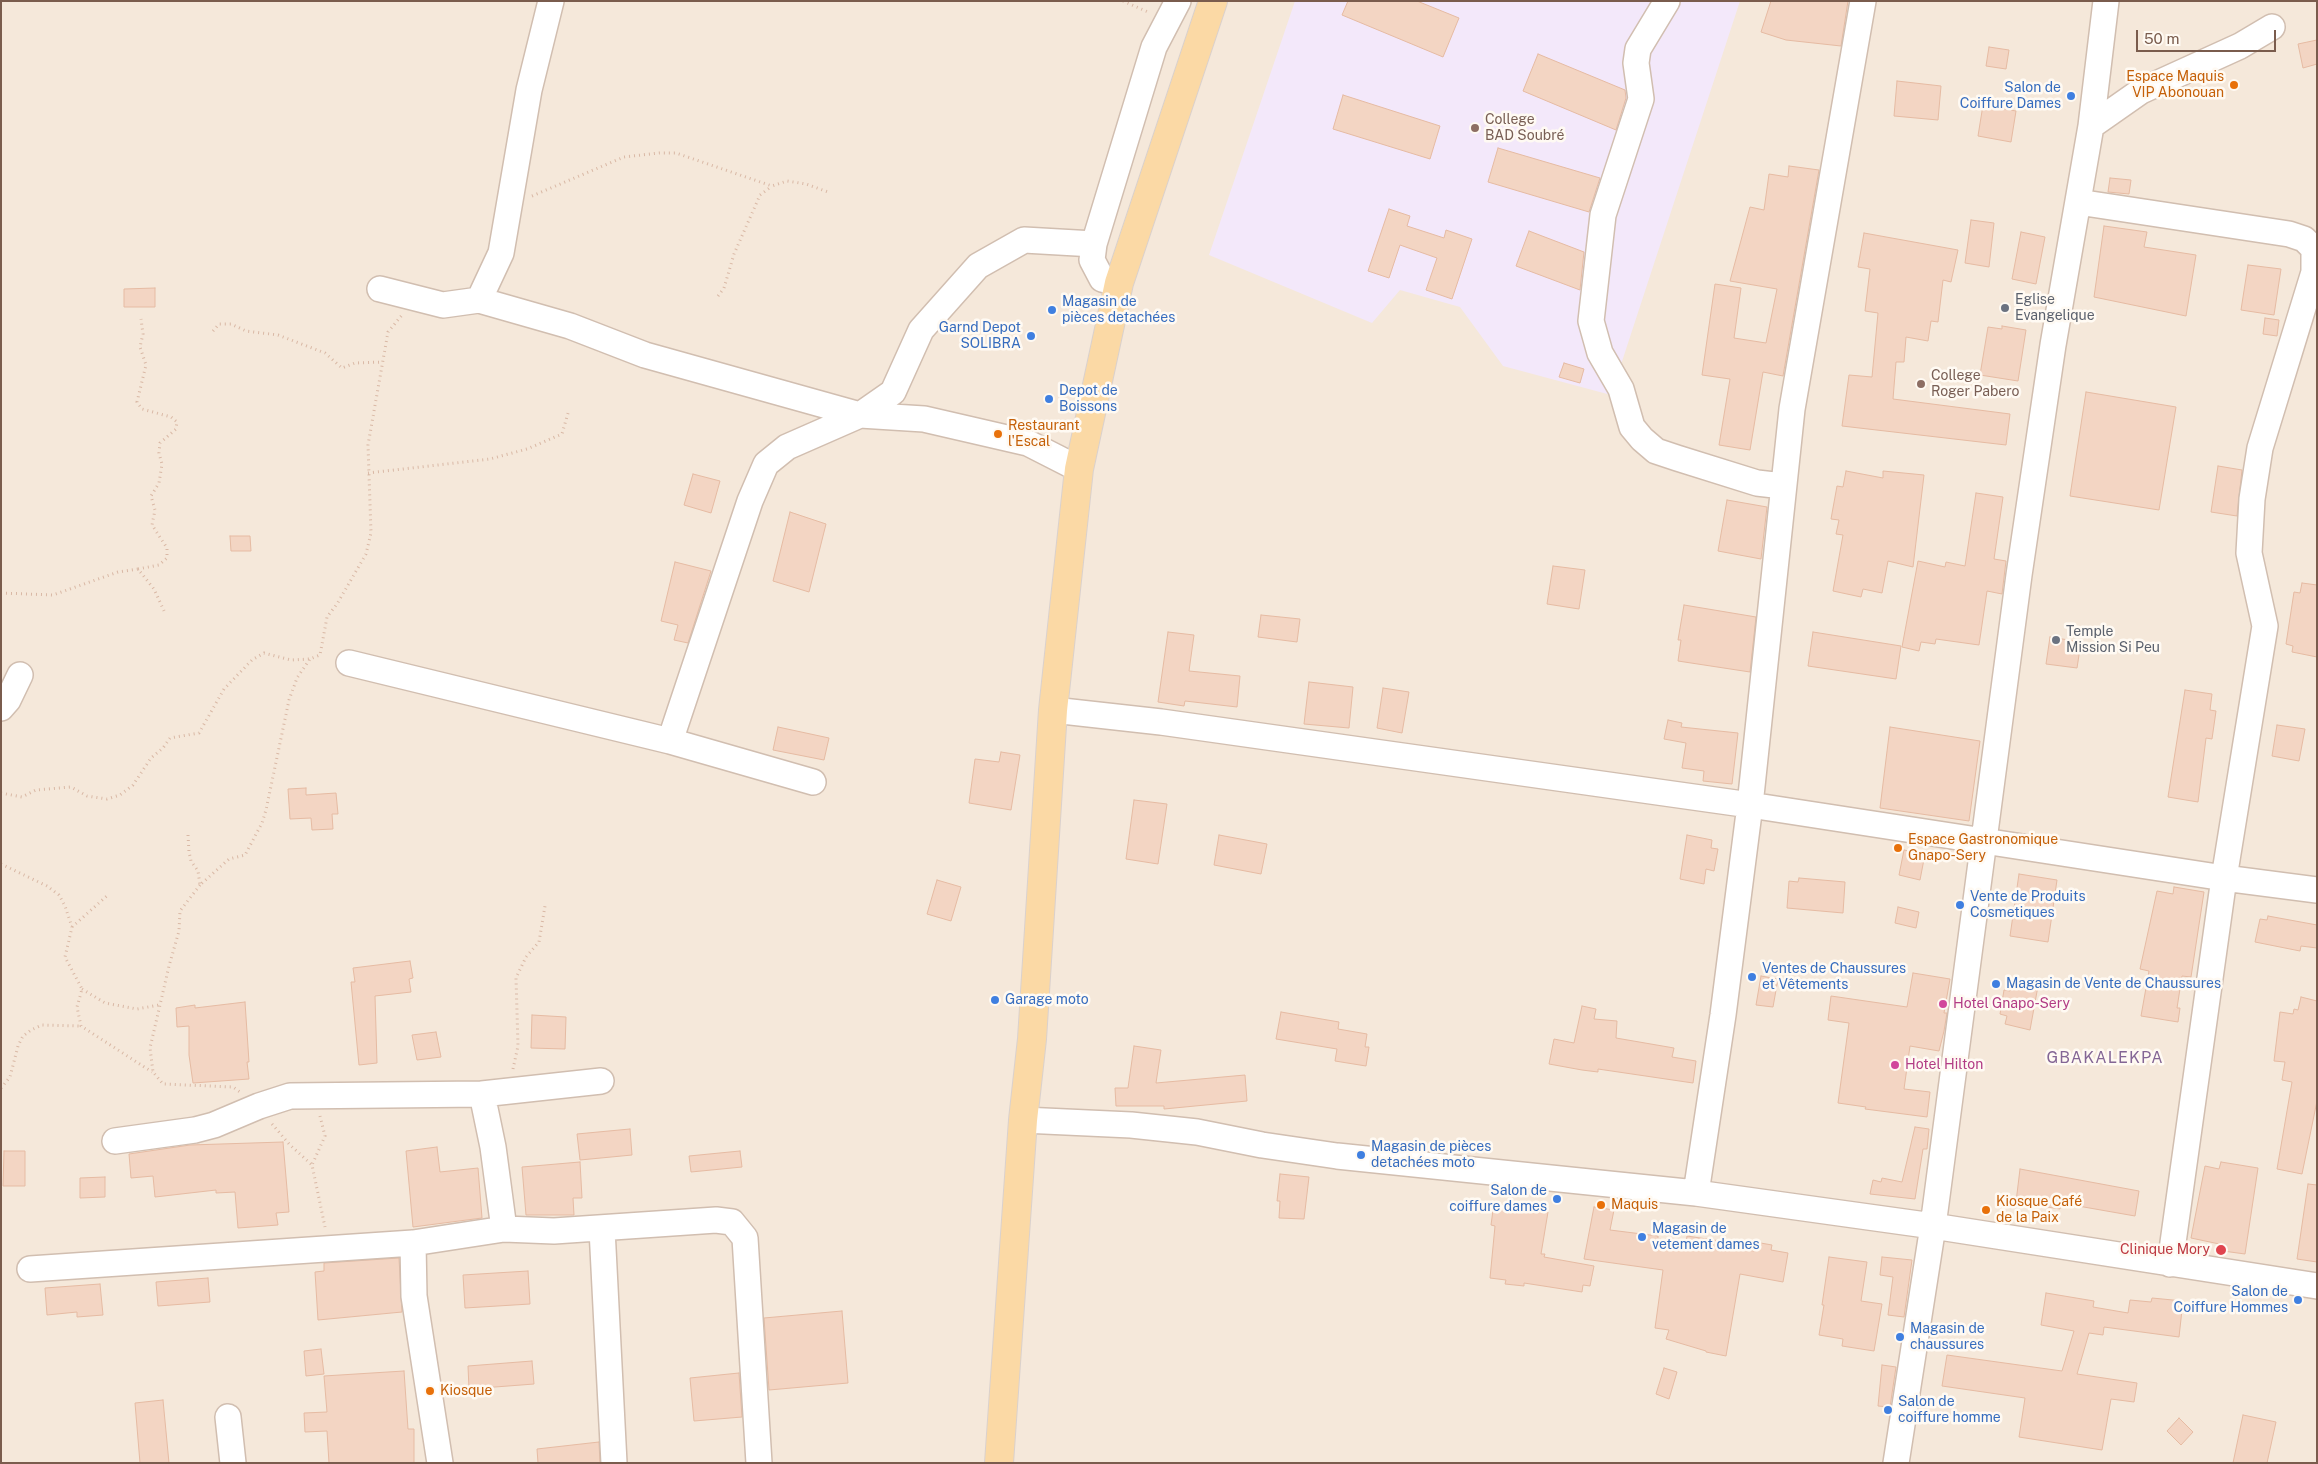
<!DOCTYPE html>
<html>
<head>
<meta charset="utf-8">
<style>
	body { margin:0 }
	#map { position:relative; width:2318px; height:1464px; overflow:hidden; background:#fdf6ec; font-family:"Public Sans",sans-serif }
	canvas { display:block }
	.frame { position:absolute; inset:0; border:2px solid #7a5c4d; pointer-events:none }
	.scale { position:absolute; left:2136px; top:30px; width:140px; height:22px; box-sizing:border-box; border:2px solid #7a5c4d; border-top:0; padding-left:6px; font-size:15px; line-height:18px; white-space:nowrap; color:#7a5c4d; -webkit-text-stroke:4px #fffaf3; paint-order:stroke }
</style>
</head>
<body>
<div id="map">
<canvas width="2318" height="1464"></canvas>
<div class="frame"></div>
<div class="scale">50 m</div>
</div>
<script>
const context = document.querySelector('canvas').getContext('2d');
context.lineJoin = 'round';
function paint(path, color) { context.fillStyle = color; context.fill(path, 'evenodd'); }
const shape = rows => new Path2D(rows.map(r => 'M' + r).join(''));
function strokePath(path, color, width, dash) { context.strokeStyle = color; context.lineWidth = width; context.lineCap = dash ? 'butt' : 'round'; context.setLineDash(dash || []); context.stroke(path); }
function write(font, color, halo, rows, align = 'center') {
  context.font = font + ' "Public Sans",sans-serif'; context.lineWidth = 5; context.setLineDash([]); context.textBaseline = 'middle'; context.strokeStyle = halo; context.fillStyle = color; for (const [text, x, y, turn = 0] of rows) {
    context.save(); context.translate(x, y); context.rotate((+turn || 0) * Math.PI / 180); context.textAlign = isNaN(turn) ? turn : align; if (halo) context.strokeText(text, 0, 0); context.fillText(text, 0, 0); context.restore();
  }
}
paint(shape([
	[1,1,2317,1,2317,1463,1,1463]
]), '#f5e8da');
paint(shape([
	[1295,1,1740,1,1611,395,1503,366,1460,307,1400,290,1372,323,1209,255]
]), '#f3e8fa');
const building = shape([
	[1348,1,1417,1,1459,18,1443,57,1342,15,1348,1],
	[1771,1,1848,1,1841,46,1786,40,1761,32,1771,1],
	[2317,40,2317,64,2303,68,2298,44,2317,40],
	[1989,47,2009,50,2006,69,1986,66,1989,47],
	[1538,54,1625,90,1626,98,1616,130,1523,91,1538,54],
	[1897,81,1941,86,1938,120,1894,116,1897,81],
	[1343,95,1440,126,1430,159,1333,129,1343,95],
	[1983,105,2016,111,2011,142,1978,136,1983,105],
	[1498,148,1600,178,1589,212,1488,182,1498,148],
	[1789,166,1819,170,1783,376,1763,372,1750,450,1719,445,1730,379,1702,375,1715,284,1741,288,1734,338,1766,343,1777,289,1730,281,1750,207,1764,210,1769,174,1788,177,1789,166],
	[2110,178,2131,180,2129,194,2108,192,2110,178],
	[1389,209,1410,216,1407,226,1444,238,1446,230,1472,239,1452,299,1426,290,1437,258,1400,245,1389,278,1368,271,1389,209],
	[1971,220,1994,223,1989,267,1965,263,1971,220],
	[2104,226,2147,232,2144,247,2196,255,2186,316,2094,297,2104,226],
	[1529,231,1584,252,1580,290,1516,266,1529,231],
	[2021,232,2045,237,2036,284,2012,279,2021,232],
	[1864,233,1958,250,1951,282,1943,280,1938,322,1931,321,1928,341,1906,337,1904,362,1896,362,1893,399,2010,414,2006,445,1842,426,1849,375,1872,377,1878,313,1865,311,1870,269,1858,267,1864,233],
	[2248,265,2281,269,2274,315,2241,310,2248,265],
	[155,288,155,307,124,307,124,289,155,288],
	[2265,318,2279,320,2277,336,2263,334,2265,318],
	[2002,326,2026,330,2018,381,1980,375,1988,327,2002,329,2002,326],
	[1564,363,1584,369,1580,383,1559,377,1564,363],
	[2086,392,2176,407,2159,510,2070,496,2086,392],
	[2218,466,2242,470,2237,516,2211,512,2218,466],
	[1846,471,1883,478,1883,471,1924,475,1913,567,1888,561,1882,593,1863,589,1861,597,1833,591,1843,535,1836,534,1839,520,1831,519,1837,486,1843,487,1846,471],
	[693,474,720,481,711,513,684,505,693,474],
	[1976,493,2003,497,1994,559,2006,561,2002,594,1987,591,1979,645,1936,639,1935,644,1921,642,1919,651,1902,647,1918,561,1945,567,1946,562,1965,566,1976,493],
	[1727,500,1767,507,1761,559,1718,551,1727,500],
	[790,512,826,524,809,592,773,581,790,512],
	[230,536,250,536,251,551,231,551,230,536],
	[675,562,711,571,688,643,674,640,678,625,661,621,675,562],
	[1553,566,1585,570,1579,609,1547,604,1553,566],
	[2302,583,2317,585,2317,657,2292,652,2293,646,2286,644,2294,592,2300,593,2302,583],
	[1684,605,1756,617,1750,672,1678,661,1681,640,1678,640,1684,605],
	[1261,615,1300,619,1297,642,1258,637,1261,615],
	[1168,632,1194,635,1189,671,1240,676,1237,707,1185,701,1184,706,1158,702,1168,632],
	[1813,632,1901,646,1896,679,1808,666,1813,632],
	[2050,637,2081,642,2077,668,2046,664,2050,637],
	[1309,682,1353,687,1349,728,1304,724,1309,682],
	[1383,688,1409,692,1402,733,1377,728,1383,688],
	[2185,690,2212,694,2210,710,2216,711,2212,739,2206,738,2198,802,2168,797,2185,690],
	[1668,720,1682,723,1681,727,1738,733,1732,784,1703,781,1704,771,1682,768,1686,743,1664,739,1668,720],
	[2277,725,2305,729,2299,761,2272,756,2277,725],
	[778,727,829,738,824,760,773,750,778,727],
	[1890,727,1980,741,1969,821,1880,808,1890,727],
	[1001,752,1020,755,1011,810,969,803,975,759,999,762,1001,752],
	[306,788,306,795,336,793,338,814,332,814,333,829,312,830,311,818,290,819,288,789,306,788],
	[1134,800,1167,804,1158,864,1126,859,1134,800],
	[1219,835,1267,844,1261,874,1214,865,1219,835],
	[1687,835,1712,840,1711,848,1718,849,1714,871,1706,869,1704,884,1680,879,1687,835],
	[1904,850,1925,854,1920,880,1899,875,1904,850],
	[2019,874,2057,880,2048,942,2010,936,2019,874],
	[1799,878,1845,882,1843,913,1787,908,1789,881,1798,882,1799,878],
	[937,880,961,887,951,921,927,914,937,880],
	[2174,887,2204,892,2191,977,2182,976,2177,1008,2180,1008,2178,1022,2141,1016,2149,971,2140,969,2157,891,2173,894,2174,887],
	[1898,907,1919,912,1916,928,1895,923,1898,907],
	[2268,916,2317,925,2317,948,2301,946,2300,951,2255,942,2260,919,2267,920,2268,916],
	[410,961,413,978,409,979,411,992,375,996,377,1063,359,1065,351,982,355,982,353,968,410,961],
	[1913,973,1950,979,1944,1013,1947,1013,1944,1031,1939,1051,1910,1046,1904,1089,1930,1092,1927,1117,1865,1109,1866,1107,1838,1103,1849,1023,1828,1020,1831,996,1907,1007,1913,973],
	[1761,976,1778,979,1773,1007,1756,1005,1761,976],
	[2011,981,2038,986,2030,1030,2005,1024,2007,1016,2000,1014,2004,990,2010,991,2011,981],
	[2301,997,2317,1001,2317,1101,2302,1174,2277,1169,2292,1082,2282,1080,2285,1062,2274,1061,2280,1012,2293,1014,2294,1009,2298,1010,2301,997],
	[245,1002,249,1062,247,1062,249,1079,193,1083,189,1055,189,1026,177,1027,176,1008,195,1005,195,1008,245,1002],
	[1582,1006,1596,1009,1594,1019,1617,1021,1616,1038,1674,1048,1672,1057,1696,1061,1693,1083,1598,1069,1598,1072,1582,1070,1549,1064,1554,1039,1574,1043,1582,1006],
	[1281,1012,1339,1022,1338,1029,1367,1034,1365,1047,1369,1047,1366,1066,1335,1061,1337,1049,1276,1039,1281,1012],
	[532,1015,566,1017,565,1049,531,1048,532,1015],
	[436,1032,441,1057,417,1060,412,1035,436,1032],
	[1134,1046,1161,1050,1156,1083,1245,1075,1247,1101,1164,1109,1164,1106,1116,1106,1115,1088,1128,1088,1134,1046],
	[1915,1127,1929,1129,1927,1149,1923,1149,1915,1199,1870,1194,1873,1180,1881,1182,1882,1178,1902,1182,1915,1127],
	[630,1129,632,1155,580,1160,577,1134,630,1129],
	[283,1142,289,1212,276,1213,278,1225,238,1228,235,1192,216,1193,216,1190,155,1197,153,1176,131,1178,129,1154,190,1145,283,1142],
	[437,1147,440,1172,478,1168,482,1218,413,1227,406,1151,437,1147],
	[4,1151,25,1151,25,1186,3,1186,4,1151],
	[740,1151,742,1167,691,1172,689,1156,740,1151],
	[580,1162,582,1198,573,1198,574,1215,526,1215,522,1167,580,1162],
	[2221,1162,2258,1168,2245,1254,2223,1251,2224,1245,2191,1238,2205,1166,2219,1169,2221,1162],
	[2020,1169,2139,1191,2135,1216,2061,1203,2060,1209,2016,1202,2020,1169],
	[1280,1174,1309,1177,1304,1219,1279,1218,1280,1201,1277,1201,1280,1174],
	[105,1177,105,1197,80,1198,80,1178,105,1177],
	[2308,1184,2317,1185,2317,1262,2297,1259,2308,1184],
	[1494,1203,1548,1212,1541,1254,1545,1254,1544,1257,1594,1266,1590,1286,1583,1285,1582,1292,1524,1283,1524,1286,1505,1284,1506,1280,1490,1278,1495,1226,1491,1225,1494,1203],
	[1594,1207,1614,1210,1610,1230,1658,1236,1658,1239,1686,1244,1687,1236,1720,1241,1720,1246,1754,1251,1755,1242,1772,1245,1771,1250,1788,1253,1783,1282,1740,1274,1726,1356,1706,1352,1706,1351,1666,1339,1669,1330,1655,1328,1663,1270,1584,1259,1594,1207],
	[1829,1257,1867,1262,1861,1301,1882,1304,1874,1351,1842,1346,1843,1339,1819,1335,1824,1305,1822,1305,1829,1257],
	[1882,1257,1912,1260,1904,1317,1888,1315,1893,1277,1880,1275,1882,1257],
	[399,1258,402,1312,318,1320,315,1272,324,1271,324,1263,399,1258],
	[528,1271,530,1304,465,1308,463,1275,528,1271],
	[208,1278,210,1302,158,1306,156,1282,208,1278],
	[100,1284,103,1315,77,1317,77,1312,47,1315,45,1288,100,1284],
	[2046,1293,2094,1301,2093,1307,2128,1313,2130,1300,2151,1302,2152,1298,2183,1301,2179,1337,2104,1327,2103,1335,2089,1333,2077,1374,2137,1383,2134,1402,2111,1399,2102,1450,2019,1437,2025,1398,1942,1386,1947,1355,2062,1371,2074,1331,2041,1325,2046,1293],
	[842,1311,848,1383,769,1390,764,1318,842,1311],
	[321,1349,324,1374,306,1376,304,1351,321,1349],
	[532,1361,534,1384,469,1389,468,1366,532,1361],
	[1882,1365,1896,1367,1890,1407,1878,1406,1882,1365],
	[1664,1368,1677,1372,1669,1399,1656,1394,1664,1368],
	[404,1371,408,1429,414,1429,414,1463,329,1463,327,1431,305,1432,304,1413,327,1412,324,1376,404,1371],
	[739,1373,742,1417,694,1421,690,1378,739,1373],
	[163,1400,169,1463,140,1463,135,1403,163,1400],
	[2243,1415,2276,1422,2267,1463,2233,1463,2243,1415],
	[2179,1418,2193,1432,2181,1445,2167,1431,2179,1418],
	[599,1442,600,1463,538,1463,537,1449,599,1442]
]);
paint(building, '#f3d5c3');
strokePath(building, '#e6bba3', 1);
const minor = shape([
	[1667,1,1638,49,1636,63,1641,99,1603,215,1591,321,1600,353,1621,389,1632,427,1642,439,1656,451,1677,458,1757,483,1783,486],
	[1863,1,1792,409,1750,805,2224,878,2265,626,2249,553,2252,499,2260,448,2314,272,2314,249,2304,239,2289,234,2078,202],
	[2091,126,2141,91,2240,46,2272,27],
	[1119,283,1102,279,1092,260,1094,244,1154,47,1178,1],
	[380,289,443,305,479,300,501,253,529,90,551,1],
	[479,300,570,326,645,355,860,415,924,419,1028,443,1079,469],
	[349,663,670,741,813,782],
	[1,708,8,700,20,675],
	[1053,710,1161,722,1750,805,1723,1015,1696,1193],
	[670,741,750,501,766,464,787,447,860,415,893,392,921,330,978,266,1024,240,1094,244],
	[482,1094,601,1081],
	[1023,1120,1131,1125,1197,1132,1262,1145,1337,1156,1696,1193,1933,1226,2317,1286],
	[504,1229,554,1231,716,1220,732,1222,745,1238,759,1463],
	[602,1229,614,1463],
	[413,1243,414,1296,440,1463],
	[2170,1264,2224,878,2317,890],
	[30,1269,413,1243,504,1229,493,1147,482,1094,290,1096,259,1106,214,1125,195,1130,115,1141],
	[228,1417,233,1463],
	[1896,1463,1933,1226,2019,575,2053,345,2091,126,2106,1]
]);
const major = shape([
	[999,1463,1023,1120,1032,1039,1053,710,1079,469,1119,283,1213,1]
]);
strokePath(minor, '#d1beb0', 28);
strokePath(major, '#dad1cd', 30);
strokePath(shape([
	[1123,1,1148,12],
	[532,196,624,157,659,153,676,153,772,186,787,181,806,184,828,192],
	[718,296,724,288,734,254,760,195,772,186],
	[213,331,219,324,231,324,246,331,278,335,325,353,342,368,355,363,383,362],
	[368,473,490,459,527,449,562,434,568,413],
	[138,569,159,565,167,558,167,548,152,525,155,510,151,496,159,483,162,464,159,453,160,443,176,429,177,422,171,417,142,409,137,402,146,365,140,347,143,334,141,319],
	[1,593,53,595,118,572,138,569,154,589,165,613],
	[1,793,22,797,36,790,71,787,87,796,107,799,120,795,133,785,151,758,163,748,170,738,199,733,224,689,252,660,264,653,291,660,310,659,320,655,327,617,337,604,366,554,371,533,368,445,388,332,402,315],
	[188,835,189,852,191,861,198,871,200,885,229,859,245,855,262,823,266,810,289,700,297,678,310,659],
	[1,864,47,886,59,895,65,906,72,927,65,957,82,989,77,1007,81,1026,152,1072],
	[200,885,180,911,179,931,169,966,150,1048,153,1072,163,1084,233,1087,240,1092],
	[72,927,109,894],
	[82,989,105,1003,137,1009,159,1005],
	[513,1069,518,1046,516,978,526,957,539,942,545,906],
	[1,1088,10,1077,18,1046,23,1036,31,1030,42,1025,81,1026],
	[320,1116,325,1136,312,1165,325,1227],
	[272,1124,290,1145,312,1165]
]), '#d9b8a5', 3, [1, 4]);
strokePath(minor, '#fff', 25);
strokePath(major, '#fbd9a5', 28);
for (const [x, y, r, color] of [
	[2234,85,5,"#e8710a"],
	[2071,96,5,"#3f7fe0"],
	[1475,128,5,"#8d6e63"],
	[2005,308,5,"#6b7280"],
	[1052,310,5,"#3f7fe0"],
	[1031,336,5,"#3f7fe0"],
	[1921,384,5,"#8d6e63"],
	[1049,399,5,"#3f7fe0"],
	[998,434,5,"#e8710a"],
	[2056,640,5,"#6b7280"],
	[1898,848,5,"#e8710a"],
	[1960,905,5,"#3f7fe0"],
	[1752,977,5,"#3f7fe0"],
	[1996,984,5,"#3f7fe0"],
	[995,1000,5,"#3f7fe0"],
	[1943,1004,5,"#d1479c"],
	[1895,1065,5,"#d1479c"],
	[1361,1155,5,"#3f7fe0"],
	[1557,1199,5,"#3f7fe0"],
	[1601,1205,5,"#e8710a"],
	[1986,1210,5,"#e8710a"],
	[1642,1237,5,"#3f7fe0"],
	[2221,1250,6,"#e0444e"],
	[2298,1300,5,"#3f7fe0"],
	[1900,1337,5,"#3f7fe0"],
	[430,1391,5,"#e8710a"],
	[1888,1410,5,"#3f7fe0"]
]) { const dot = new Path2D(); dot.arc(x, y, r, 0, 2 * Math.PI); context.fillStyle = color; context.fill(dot); strokePath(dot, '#fffaf3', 2); }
write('14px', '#c56008', '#fffaf3', [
	["Espace Maquis",2224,77,"right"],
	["VIP Abonouan",2224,93,"right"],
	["Restaurant",1008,426],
	["l'Escal",1008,442],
	["Espace Gastronomique",1908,840],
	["Gnapo-Sery",1908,856],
	["Kiosque Café",1996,1202],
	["de la Paix",1996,1218],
	["Maquis",1611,1205],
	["Kiosque",440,1391]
], 'left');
write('14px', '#366cbe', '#fffaf3', [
	["Salon de",2061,88,"right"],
	["Coiffure Dames",2061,104,"right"],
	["Magasin de",1062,302],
	["pièces detachées",1062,318],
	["Garnd Depot",1021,328,"right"],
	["SOLIBRA",1021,344,"right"],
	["Depot de",1059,391],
	["Boissons",1059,407],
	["Vente de Produits",1970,897],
	["Cosmetiques",1970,913],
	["Ventes de Chaussures",1762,969],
	["et Vêtements",1762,985],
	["Magasin de Vente de Chaussures",2006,984],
	["Garage moto",1005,1000],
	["Magasin de pièces",1371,1147],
	["detachées moto",1371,1163],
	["Salon de",1547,1191,"right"],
	["coiffure dames",1547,1207,"right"],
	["Magasin de",1652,1229],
	["vetement dames",1652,1245],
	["Salon de",2288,1292,"right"],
	["Coiffure Hommes",2288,1308,"right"],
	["Magasin de",1910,1329],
	["chaussures",1910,1345],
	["Salon de",1898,1402],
	["coiffure homme",1898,1418]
], 'left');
write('14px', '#785e54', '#fffaf3', [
	["College",1485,120],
	["BAD Soubré",1485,136],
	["College",1931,376],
	["Roger Pabero",1931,392]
], 'left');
write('14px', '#5b616d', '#fffaf3', [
	["Eglise",2015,300],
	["Evangelique",2015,316],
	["Temple",2066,632],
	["Mission Si Peu",2066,648]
], 'left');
write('14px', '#b23c85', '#fffaf3', [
	["Hotel Gnapo-Sery",1953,1004],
	["Hotel Hilton",1905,1065]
], 'left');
write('14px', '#be3a42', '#fffaf3', [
	["Clinique Mory",2210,1250]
], 'right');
context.letterSpacing = '1px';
write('16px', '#846695', '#fffaf3', [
	["GBAKALEKPA",2105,1058]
]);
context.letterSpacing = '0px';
</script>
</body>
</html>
